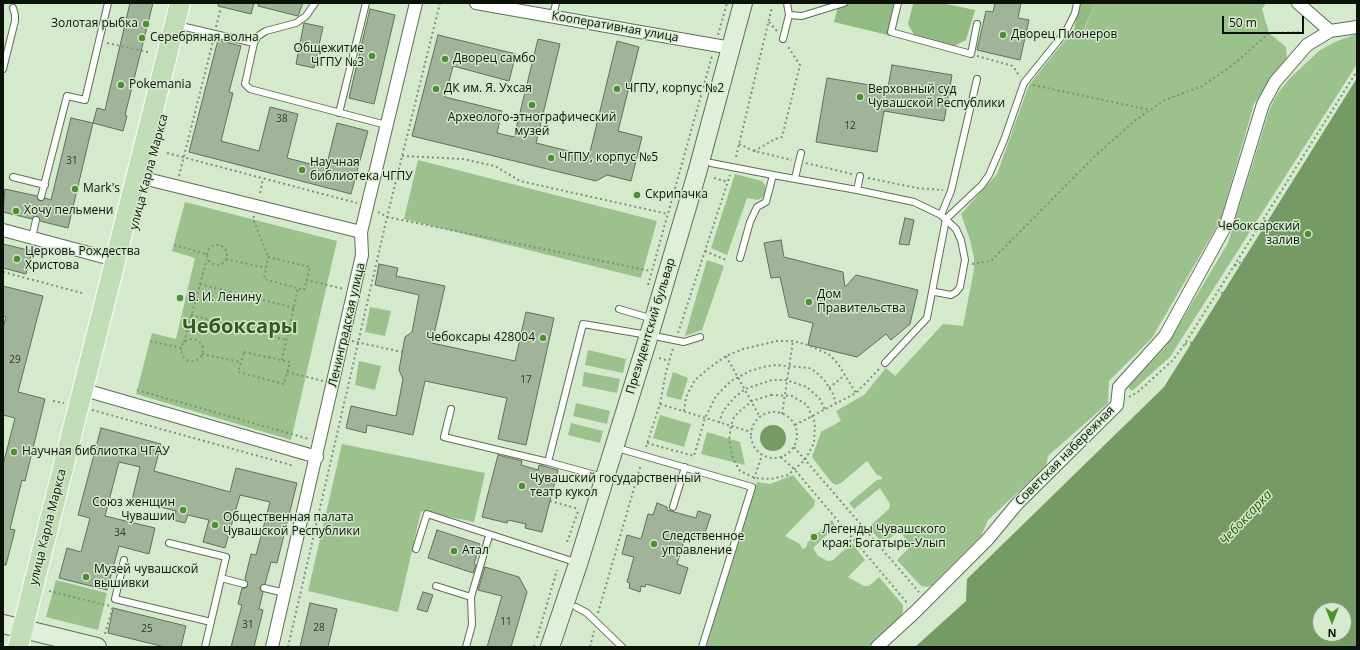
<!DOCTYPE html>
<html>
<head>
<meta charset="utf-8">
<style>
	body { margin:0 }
	#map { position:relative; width:1360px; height:650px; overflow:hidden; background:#d5e9cd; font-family:"Open Sans",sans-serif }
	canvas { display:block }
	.frame { position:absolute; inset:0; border:4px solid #0b1209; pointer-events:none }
	.north { position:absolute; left:1312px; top:602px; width:40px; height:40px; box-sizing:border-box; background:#d5e9cd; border:1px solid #84937f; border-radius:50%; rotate:180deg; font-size:11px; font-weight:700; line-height:16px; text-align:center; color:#0b1209 }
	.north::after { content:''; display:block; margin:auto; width:14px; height:18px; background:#4f8f31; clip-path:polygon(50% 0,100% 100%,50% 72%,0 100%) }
	.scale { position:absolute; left:1222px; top:16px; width:82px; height:18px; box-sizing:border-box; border:2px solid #0b1209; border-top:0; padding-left:5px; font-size:12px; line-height:14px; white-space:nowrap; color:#0b1209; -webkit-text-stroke:3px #d5e9cd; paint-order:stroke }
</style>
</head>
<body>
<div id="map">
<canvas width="1360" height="650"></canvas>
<div class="frame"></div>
<div class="north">N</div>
<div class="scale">50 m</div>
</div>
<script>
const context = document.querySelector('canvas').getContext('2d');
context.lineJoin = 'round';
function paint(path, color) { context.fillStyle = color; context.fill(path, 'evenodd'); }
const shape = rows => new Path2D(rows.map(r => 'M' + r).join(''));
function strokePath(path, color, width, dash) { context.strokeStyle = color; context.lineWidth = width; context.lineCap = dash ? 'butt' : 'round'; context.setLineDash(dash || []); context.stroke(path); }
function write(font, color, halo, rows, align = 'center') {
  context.font = font + ' "Open Sans",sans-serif'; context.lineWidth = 3; context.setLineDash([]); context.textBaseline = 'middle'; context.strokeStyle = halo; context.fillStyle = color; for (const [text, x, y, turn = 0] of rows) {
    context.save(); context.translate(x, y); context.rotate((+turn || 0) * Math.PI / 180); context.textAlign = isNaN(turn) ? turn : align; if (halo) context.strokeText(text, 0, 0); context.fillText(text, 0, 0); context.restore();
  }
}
paint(shape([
	[1095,3,1266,3,1262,9,1269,33,1286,47,1287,61,1268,82,1254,104,1220,221,1152,338,1109,381,1108,403,1048,456,1046,466,988,520,981,536,932,585,927,587,921,586,897,560,908,549,908,544,900,530,883,544,869,527,889,509,890,504,880,488,854,509,849,503,877,480,882,479,881,476,877,475,867,461,841,483,837,485,832,483,812,457,821,432,841,421,836,411,864,395,886,368,895,376,943,324,963,326,974,270,974,258,970,240,961,214,997,174,1029,85,1074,29,1081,39],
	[1357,34,1357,64,1170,357,1132,391,1128,387,1167,345,1228,243,1270,108,1278,93,1290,78,1320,50,1337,41],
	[418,160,657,221,641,278,404,219],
	[735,174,762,181,765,185,766,195,758,200,747,198,727,255,711,248],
	[185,202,337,241,291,440,136,394,152,333,176,339,195,258,172,251],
	[707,260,724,266,702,330,685,336],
	[370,307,391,311,385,336,365,332],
	[588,350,626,359,623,373,585,365],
	[359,361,381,366,375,390,355,385],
	[584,372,620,379,617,393,582,386],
	[673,372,688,378,681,400,666,396],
	[576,403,610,411,607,424,573,416],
	[660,415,691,424,684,447,653,438],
	[571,423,603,431,600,443,568,435],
	[707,432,740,442,745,465,701,454],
	[342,444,485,473,474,522,421,511,398,612,308,591],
	[793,475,815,501,814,506,785,536,800,544,801,547,804,549,807,546,807,543,832,520,836,526,813,548,818,556,828,561,833,560,852,543,865,560,848,577,864,586,869,586,879,577,903,605,903,611,900,618,868,647,706,647,757,482,770,484],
	[56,580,107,593,98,630,46,617]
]), '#9bc18d');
paint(shape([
	[839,3,897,3,888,35,834,22],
	[915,3,942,3,975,10,966,40,954,46,914,35,908,24,913,4],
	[1080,3,1095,3,1080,39,1074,29]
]), '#92bb83');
paint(shape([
	[1357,78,1357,647,915,647,966,601,967,579,1164,387],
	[1320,610,1344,610,1344,634,1320,634],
	'760 438a13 13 0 1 1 26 0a13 13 0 1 1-26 0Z'
]), '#749b64');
const building = shape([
	[130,3,153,3,125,115,127,116,123,131,93,123,97,108,105,110,130,3],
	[218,3,254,3,251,14,218,6,218,3],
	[259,3,303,3,298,16,258,6,259,3],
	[995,3,1021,3,1018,18,1029,20,1020,60,977,50,986,11,993,12,995,3],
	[370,9,395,15,374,104,349,98,370,9],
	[304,23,323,27,314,68,296,64,304,23],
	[438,35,516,54,509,81,453,66,445,97,502,111,497,133,514,137,538,39,560,44,536,143,589,156,617,41,639,47,618,131,642,137,631,181,607,175,596,181,412,136,438,35],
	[218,40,241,46,229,92,233,93,221,141,259,151,270,107,298,114,287,158,326,168,337,123,368,131,351,194,189,152,218,40],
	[892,65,952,75,944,121,884,111,877,152,816,142,827,78,888,88,892,65],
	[71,118,93,123,68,228,40,221,37,216,32,219,3,212,5,189,37,196,40,201,45,198,51,200,71,118],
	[905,218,914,220,909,245,899,244,905,218],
	[781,240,784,257,843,272,845,287,856,275,918,290,910,324,891,340,886,334,857,357,808,345,813,323,789,317,780,277,771,278,764,243,781,240],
	[3,244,32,251,26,274,3,268,3,244],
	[379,264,398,268,396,276,445,286,432,343,515,361,526,312,554,318,526,445,498,439,507,398,425,381,413,435,367,425,366,433,346,428,351,406,396,416,403,379,399,370,405,337,412,332,419,295,375,285,379,264],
	[3,286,43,296,18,392,45,399,25,481,22,480,10,529,15,530,6,565,3,565,3,465,15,418,3,415,3,328,6,317,3,316,3,286],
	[101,428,161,444,154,471,230,492,236,468,297,483,277,563,271,562,265,584,260,587,260,590,263,592,259,609,263,610,254,647,231,647,242,605,238,604,242,588,246,588,248,585,245,579,251,554,256,555,270,502,240,495,225,548,203,542,209,520,188,515,185,523,173,520,176,511,132,500,140,467,119,462,105,516,155,528,149,554,119,546,107,590,59,578,67,548,81,552,90,518,78,515,101,428],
	[498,455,522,461,521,465,538,470,539,465,558,470,542,532,525,528,526,524,508,520,507,523,482,517,498,455],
	[657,503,667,507,667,510,696,518,698,511,711,515,703,539,686,534,677,564,688,568,680,594,646,584,645,587,641,586,640,592,629,588,630,583,627,582,634,557,622,554,627,535,641,539,648,514,653,515,657,503],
	[437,530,480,544,474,564,476,565,473,573,428,558,437,530],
	[485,567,519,577,527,592,511,647,487,647,502,596,478,590,485,567],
	[423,592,433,595,427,612,417,609,423,592],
	[310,603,337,609,328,647,300,647,310,603],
	[113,608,186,626,181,647,165,647,108,633,113,608]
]);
paint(building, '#a1b499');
strokePath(building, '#5f7158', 1);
const lane = shape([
	[315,3,306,16,296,23,266,31,258,36,254,43,245,84,250,89,386,125],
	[898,3,891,32,971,54,977,24],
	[789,15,802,16,844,3],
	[553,16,556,3],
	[185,27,254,43],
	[783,39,789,15,787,3],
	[3,69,15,21,15,15,13,8],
	[339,113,366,3],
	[711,163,773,175,766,202,757,207,750,222,740,258],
	[773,175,857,190,914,202,941,215,956,229,961,240,965,260,960,287,956,292,951,295,935,292],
	[13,177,45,185],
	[795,178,801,153],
	[857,190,860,176],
	[41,197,67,96,85,100,108,3],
	[941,215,951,191,977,79],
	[32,238,36,220],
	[619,309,653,319],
	[659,337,684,342,700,337],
	[885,363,927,318,946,219,982,185,989,175,1004,140,1024,83,1066,31,1075,13,1077,3],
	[451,409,444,437,548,462],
	[624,450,752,487,702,647],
	[603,477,548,462,583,324,648,335],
	[673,507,685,467],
	[169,543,226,557,205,647],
	[416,549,427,514,578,563],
	[124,560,115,599,211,622],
	[221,578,244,584],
	[436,586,471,597],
	[264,588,285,593],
	[576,607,587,613,622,647],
	[466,647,472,625,471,597,489,536]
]);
const street = shape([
	[476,3,731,48],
	[1298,3,1330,31],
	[147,179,361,232],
	[3,230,115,260],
	[88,391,317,457],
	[272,647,362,255,361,232,416,3],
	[877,647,915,612,988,539,1017,504,1117,405,1119,387,1165,336,1226,225,1263,104,1275,82,1307,45,1330,31,1357,27]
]);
const secondary = shape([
	[3,624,97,647],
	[550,647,578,564,654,319,697,173,743,3]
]);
const primary = shape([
	[18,647,180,3]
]);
strokePath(lane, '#5d6f56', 8);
strokePath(street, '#5d6f56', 14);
strokePath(secondary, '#5d6f56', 20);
strokePath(primary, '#fff', 22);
strokePath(shape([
	[769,22,777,31],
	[216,27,222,3],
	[718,35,727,3],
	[107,43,148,52],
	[977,56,1013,66,1020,77],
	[1033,85,1150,110],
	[739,144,754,151,792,160],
	[754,151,775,139,782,137,800,65,787,45],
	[167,153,357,203],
	[402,156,463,159,495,166,520,181,668,214],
	[736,157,772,7],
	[806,163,852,174],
	[179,176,213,41],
	[714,178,728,182],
	[868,178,917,188,943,190],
	[260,193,263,179],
	[378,212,387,217,651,271],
	[254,216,253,219,268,256],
	'207 255a10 10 0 1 1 20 0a10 10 0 1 1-20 0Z',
	[174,245,207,254],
	[705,251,726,260],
	[268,257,310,267,304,290,264,279,268,257],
	[226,259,266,268],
	[972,264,991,261,1092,159,1134,121,1165,100,1202,86,1233,65,1269,33,1307,32],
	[1235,266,1266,244,1265,218],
	[3,272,82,293],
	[306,280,344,289],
	[200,284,294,308],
	[648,285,712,56],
	[191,315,287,340],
	[678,333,730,175],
	'181 350a11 11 0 1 1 22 0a11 11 0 1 1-22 0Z',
	[150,341,181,348],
	[352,341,402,352],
	[184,342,207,259],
	[1185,344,1249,329,1253,324,1219,290],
	[244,352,290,362,284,384,238,372,244,352],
	[202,354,241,362],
	[726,356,760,417],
	[659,358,669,361],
	[282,360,298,288],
	[287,372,323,381],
	[829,388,845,375],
	[137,390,309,439],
	[771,395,792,396,807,405,815,423,814,443,805,460,788,475,771,479,755,478,740,471,733,459,729,440,731,426,734,417,740,411,752,401,771,395],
	[1129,397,1138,392,1173,360,1184,345,1357,71],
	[53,401,64,403],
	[660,404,751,432],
	[92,410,291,465,292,462],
	[684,411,686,397,695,380,709,368,726,356,743,349,777,341,793,341,808,345,830,355,838,364,856,393],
	'751 435a23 23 0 1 1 46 0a23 23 0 1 1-46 0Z',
	[782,414,793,341],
	[719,423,723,411,734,398,745,389,772,380,786,380,807,387,820,399,825,410],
	[795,425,856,393,880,368],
	[647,443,694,456,705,418,716,396,731,381,750,371,763,367,776,365,809,368,816,372,825,381,833,394,836,404],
	[646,447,660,404,666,372,673,348],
	[794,447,919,592],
	[781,457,795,470,908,604],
	[754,479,762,455],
	[550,501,579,509],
	[567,542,579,509],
	[49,591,110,606],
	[598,613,641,464],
	[105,634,113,606],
	[537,638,557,570],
	[288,647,387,217,440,3],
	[534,647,535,642],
	[590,647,594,631]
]), '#82907c', 2, [2, 3]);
strokePath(lane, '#fff', 6);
strokePath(street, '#fff', 12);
strokePath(secondary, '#e0eeda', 18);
strokePath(primary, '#c1ddb6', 20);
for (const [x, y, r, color] of [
	[146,24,4,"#4f8f31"],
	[1003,35,4,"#4f8f31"],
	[142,38,4,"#4f8f31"],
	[372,56,4,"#4f8f31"],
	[445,59,4,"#4f8f31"],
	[121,85,4,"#4f8f31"],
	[436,89,4,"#4f8f31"],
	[617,89,4,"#4f8f31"],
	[860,97,4,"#4f8f31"],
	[532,105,4,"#4f8f31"],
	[551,158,4,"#4f8f31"],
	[302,170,4,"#4f8f31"],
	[75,189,4,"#4f8f31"],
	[637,195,4,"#4f8f31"],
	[16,211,4,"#4f8f31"],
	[1308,234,4,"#4f8f31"],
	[17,259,4,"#4f8f31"],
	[180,298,4,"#4f8f31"],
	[809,302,4,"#4f8f31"],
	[543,338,4,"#4f8f31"],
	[14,452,4,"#4f8f31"],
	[522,486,4,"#4f8f31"],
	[183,510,4,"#4f8f31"],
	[215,525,4,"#4f8f31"],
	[814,537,4,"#4f8f31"],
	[654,544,4,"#4f8f31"],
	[454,551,4,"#4f8f31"],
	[86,577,4,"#4f8f31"]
]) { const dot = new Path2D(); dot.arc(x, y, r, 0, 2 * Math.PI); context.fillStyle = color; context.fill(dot); strokePath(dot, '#d5e9cd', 1.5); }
write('10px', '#303a2d', null, [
	["38",282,119],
	["12",850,126],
	["31",72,161],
	["29",15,360],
	["17",526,380],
	["34",120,533],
	["11",506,622],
	["31",248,625],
	["28",319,628],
	["25",147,629]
]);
write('12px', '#0b1209', '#d5e9cd', [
	["Золотая рыбка",138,24,"right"],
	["Дворец Пионеров",1011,35],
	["Серебряная волна",150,38],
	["Общежитие",364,49,"right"],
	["ЧГПУ №3",364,63,"right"],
	["Дворец самбо",453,59],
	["Pokemania",129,85],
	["ДК им. Я. Ухсая",444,89],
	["ЧГПУ, корпус №2",625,89],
	["Верховный суд",868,90],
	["Чувашской Республики",868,104],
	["Археолого-этнографический",532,118,"center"],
	["музей",532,132,"center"],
	["ЧГПУ, корпус №5",559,158],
	["Научная",310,163],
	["библиотека ЧГПУ",310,177],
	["Mark's",83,189],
	["Скрипачка",645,195],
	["Хочу пельмени",24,211],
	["Чебоксарский",1300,227,"right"],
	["залив",1300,241,"right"],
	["Церковь Рождества",25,252],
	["Христова",25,266],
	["Дом",817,295],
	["Правительства",817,309],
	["В. И. Ленину",188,298],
	["Чебоксары 428004",535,338,"right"],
	["Научная библиотка ЧГАУ",22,452],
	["Чувашский государственный",530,479],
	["театр кукол",530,493],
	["Союз женщин",175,503,"right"],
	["Чувашии",175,517,"right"],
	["Общественная палата",223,518],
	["Чувашской Республики",223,532],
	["Легенды Чувашского",822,530],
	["края: Богатырь-Улып",822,544],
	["Следственное",662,537],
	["управление",662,551],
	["Атал",462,551],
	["Музей чувашской",94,570],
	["вышивки",94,584]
], 'left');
write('12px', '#0b1209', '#d5e9cd', [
	["Кооперативная улица",615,27,10],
	["улица Карла Маркса",149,172,-75],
	["Ленинградская улица",347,325,-77],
	["Президентский бульвар",651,326,-73],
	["Советская набережная",1065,456,-45],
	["улица Карла Маркса",48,527,-76]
]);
write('italic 13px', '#265907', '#d5e9cd', [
	["Чебоксарка",1246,518,-47]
]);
write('bold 20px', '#325b20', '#d5e9cd', [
	["Чебоксары",240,327]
]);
</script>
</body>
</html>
